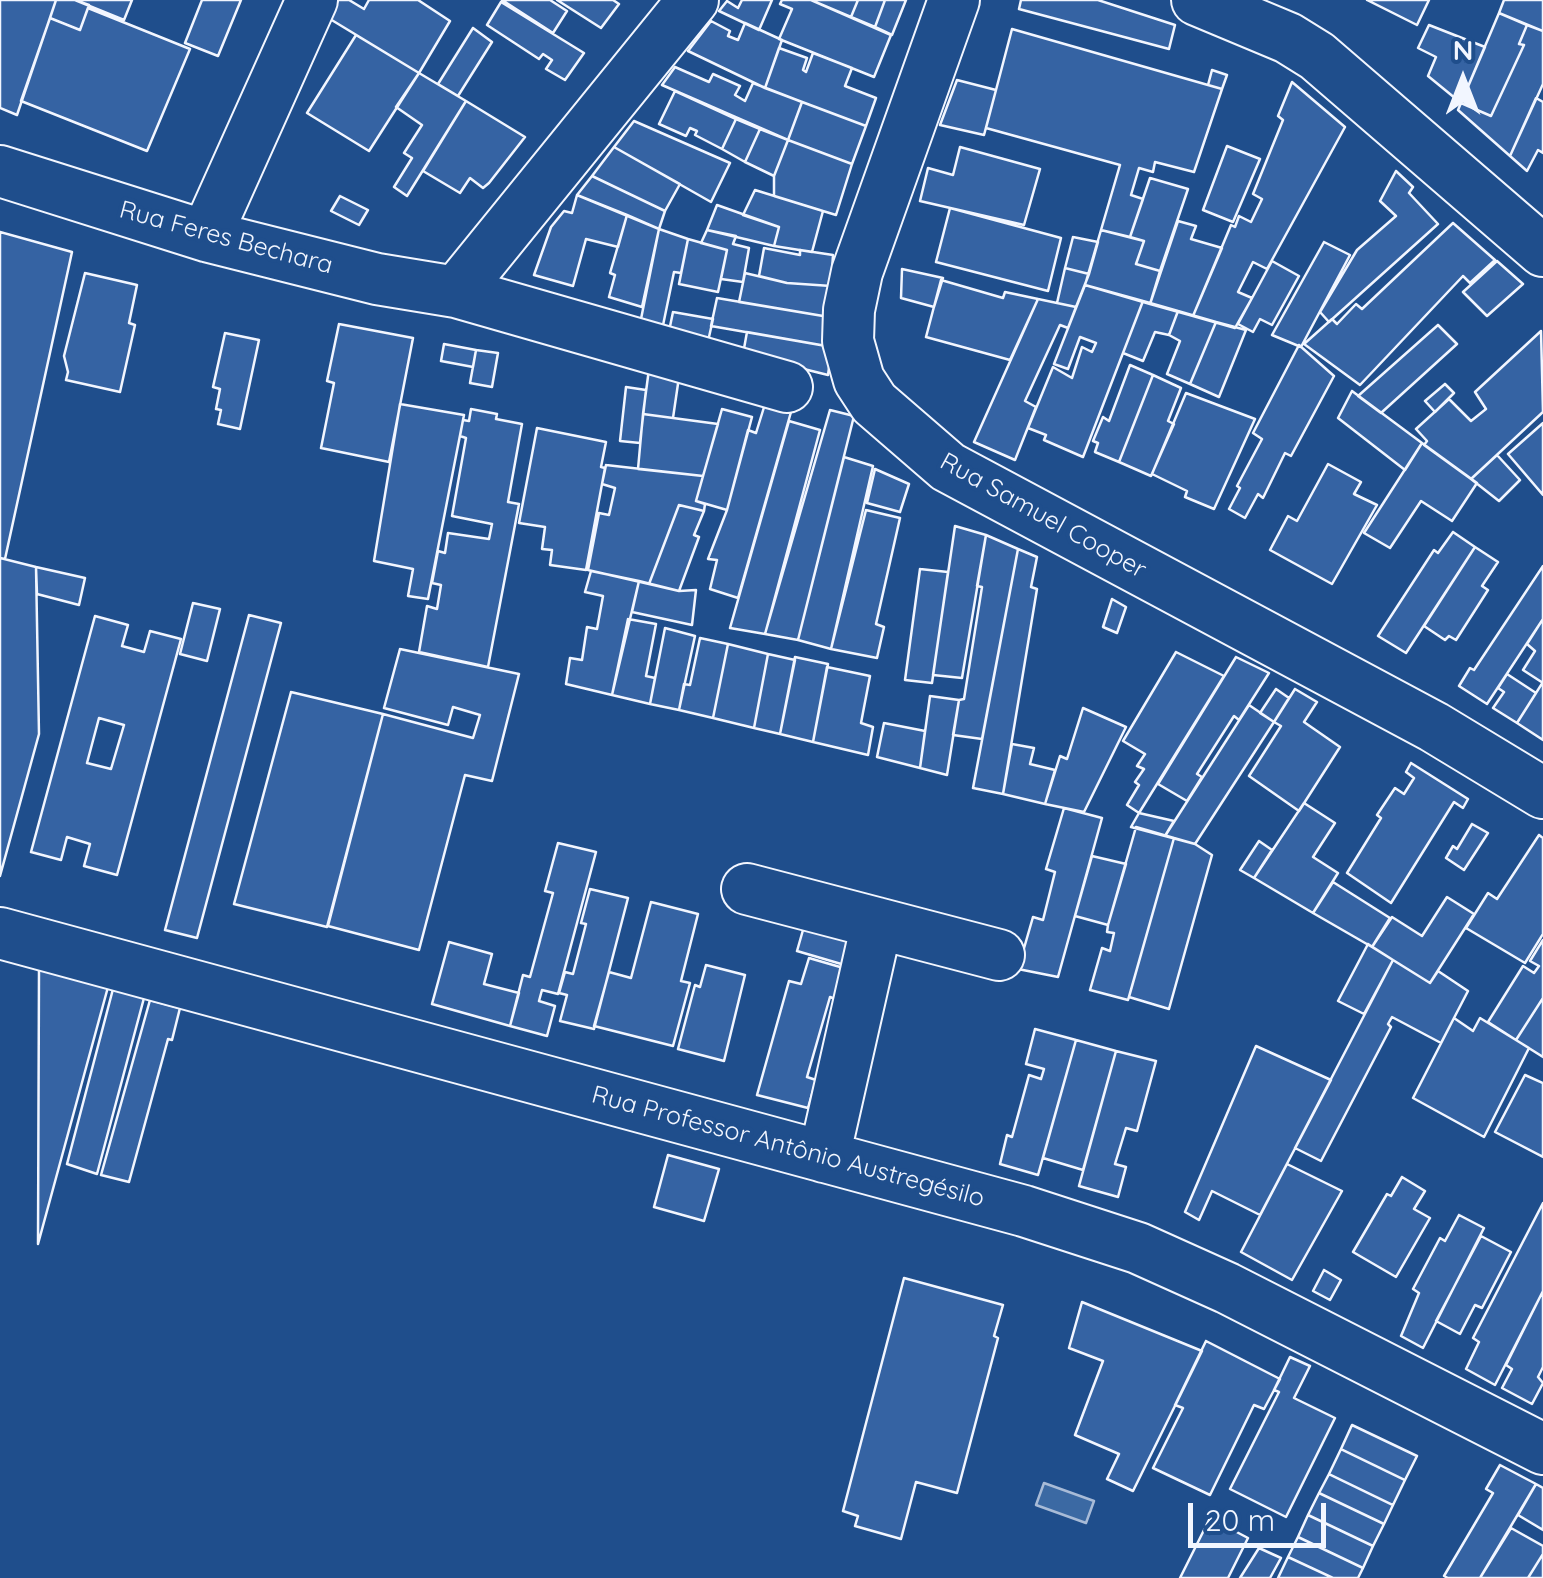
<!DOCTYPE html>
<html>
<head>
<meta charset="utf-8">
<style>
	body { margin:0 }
	#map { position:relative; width:1543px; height:1578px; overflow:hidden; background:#1f4e8c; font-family:Quicksand,sans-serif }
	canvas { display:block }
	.north { position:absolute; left:1413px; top:30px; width:100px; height:100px; -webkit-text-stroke:8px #1f4e8c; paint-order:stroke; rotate:0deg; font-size:28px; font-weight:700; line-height:40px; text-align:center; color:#f2f6ff }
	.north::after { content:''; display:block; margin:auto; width:35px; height:45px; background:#f2f6ff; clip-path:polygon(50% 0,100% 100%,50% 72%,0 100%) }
	.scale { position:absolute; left:1188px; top:1503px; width:138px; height:45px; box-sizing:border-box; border:5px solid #f2f6ff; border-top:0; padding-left:12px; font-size:30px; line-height:35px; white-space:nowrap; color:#f2f6ff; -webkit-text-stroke:8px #1f4e8c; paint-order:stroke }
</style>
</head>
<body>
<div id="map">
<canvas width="1543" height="1578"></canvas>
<div class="north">N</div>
<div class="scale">20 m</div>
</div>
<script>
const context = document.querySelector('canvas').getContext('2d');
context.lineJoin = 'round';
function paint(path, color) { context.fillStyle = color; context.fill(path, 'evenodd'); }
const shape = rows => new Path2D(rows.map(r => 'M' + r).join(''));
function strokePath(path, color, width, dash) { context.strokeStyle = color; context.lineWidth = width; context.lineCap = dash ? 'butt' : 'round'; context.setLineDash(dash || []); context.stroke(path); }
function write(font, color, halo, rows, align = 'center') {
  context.font = font + ' Quicksand,sans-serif'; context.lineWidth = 8; context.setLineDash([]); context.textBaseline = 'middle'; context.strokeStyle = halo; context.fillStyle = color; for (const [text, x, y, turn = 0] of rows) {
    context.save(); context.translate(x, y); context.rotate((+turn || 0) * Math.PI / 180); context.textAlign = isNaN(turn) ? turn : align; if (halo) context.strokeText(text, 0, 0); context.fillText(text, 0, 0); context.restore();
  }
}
const water = shape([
	[1044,1483,1094,1501,1086,1523,1036,1505,1044,1483]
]);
paint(water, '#3b69a3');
strokePath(water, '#a8bbd7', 2.5);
const building = shape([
	[0,0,56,0,17,115,0,108,0,0],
	[56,0,75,0,89,5,80,30,50,18,56,0],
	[75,0,132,0,124,20,75,0],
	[202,0,241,0,218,56,185,43,202,0],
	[338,0,349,0,364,9,369,0,418,0,450,21,419,73,330,19,338,0],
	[502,0,550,0,567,11,553,33,502,0],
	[557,0,613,0,619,4,601,28,557,0],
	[742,0,772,0,759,30,719,11,727,1,738,8,742,0],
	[782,0,811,0,891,35,874,77,779,39,792,9,780,4,782,0],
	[811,0,858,0,851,17,811,0],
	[858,0,885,0,875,27,851,17,858,0],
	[885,0,906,0,892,35,875,27,885,0],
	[1021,0,1098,0,1175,25,1169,49,1019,9,1021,0],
	[1367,0,1429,0,1417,25,1367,0],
	[1504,0,1543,0,1543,31,1499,13,1504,0],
	[501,2,584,53,565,80,546,69,552,60,543,54,539,59,487,25,501,2],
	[88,8,190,49,147,151,21,101,50,18,80,30,88,8],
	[1499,13,1527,25,1519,44,1524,45,1491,116,1461,103,1499,13],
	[711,21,730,31,728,36,738,40,745,23,782,40,765,88,688,51,711,21],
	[1429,25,1485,47,1461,103,1428,76,1436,57,1418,48,1429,25],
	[1527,25,1543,31,1543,84,1510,156,1458,110,1461,103,1491,116,1524,45,1519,44,1527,25],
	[473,28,492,42,458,96,438,84,473,28],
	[1012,29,1222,89,1194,172,1155,162,1153,172,1139,168,1131,195,1143,199,1130,237,1101,230,1120,165,986,128,1012,29],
	[356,35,419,73,369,151,307,113,356,35],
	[779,48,807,58,803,70,806,72,813,53,852,68,845,86,876,98,866,126,765,88,779,48],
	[675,67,709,82,713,74,740,86,735,95,745,101,753,83,802,102,788,140,662,85,675,67],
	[1212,70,1227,75,1222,89,1208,85,1212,70],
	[419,73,466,101,407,196,394,187,412,158,404,153,422,125,396,107,419,73],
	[957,80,996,90,984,135,940,125,957,80],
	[1292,82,1345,127,1267,269,1253,262,1238,292,1252,298,1235,328,1193,316,1231,225,1235,227,1239,216,1251,222,1262,199,1253,194,1283,120,1278,116,1292,82],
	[675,91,736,119,722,149,695,135,697,131,690,128,686,136,659,124,675,91],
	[1536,98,1543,102,1543,153,1538,150,1527,171,1510,156,1536,98],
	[466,101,525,137,489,183,483,188,470,178,460,193,423,171,466,101],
	[802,102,866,126,852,164,788,140,802,102],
	[736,119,760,129,745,162,722,149,736,119],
	[634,121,730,163,711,202,614,147,634,121],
	[760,129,788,140,774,176,745,162,760,129],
	[788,140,852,164,836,215,774,196,774,176,788,140],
	[1227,146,1260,159,1233,222,1203,210,1227,146],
	[614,147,680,184,665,211,592,176,614,147],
	[960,147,1040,169,1024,225,920,201,928,168,953,175,960,147],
	[1396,171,1413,187,1409,193,1438,224,1329,322,1320,312,1357,250,1396,216,1380,201,1396,171],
	[592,176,665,211,659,229,577,195,592,176],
	[1150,178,1188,189,1160,271,1136,264,1144,241,1130,237,1150,178],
	[755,190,823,211,812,252,774,246,779,227,743,215,755,190],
	[577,195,627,215,618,247,586,239,573,286,534,275,551,227,564,211,572,213,577,195],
	[340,196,368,210,359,225,331,211,340,196],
	[717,205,779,227,774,246,707,230,717,205],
	[950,208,1061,238,1048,291,936,262,950,208],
	[627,215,659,229,642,307,609,297,615,275,610,273,627,215],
	[1178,221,1196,226,1191,239,1222,248,1193,316,1150,304,1178,221],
	[1453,223,1495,260,1470,283,1463,276,1360,385,1304,344,1332,319,1337,324,1356,304,1362,309,1453,223],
	[659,229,688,239,681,273,674,272,661,335,639,329,659,229],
	[707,230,736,236,733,244,749,248,743,282,721,279,727,250,701,243,707,230],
	[1101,230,1144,241,1136,264,1160,271,1150,304,1085,285,1101,230],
	[0,232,72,252,5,559,0,558,0,232],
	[1073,237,1098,242,1089,274,1065,268,1073,237],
	[688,239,727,250,718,292,679,284,688,239],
	[1324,242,1350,255,1301,347,1272,335,1324,242],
	[764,248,800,255,800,250,833,255,831,286,787,283,759,276,764,248],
	[1272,261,1299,276,1272,325,1260,319,1253,332,1238,324,1272,261],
	[1497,261,1523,284,1487,316,1463,292,1497,261],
	[1065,268,1089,274,1076,307,1057,303,1065,268],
	[902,269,943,278,934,307,901,298,902,269],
	[85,273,137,285,129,323,135,325,120,392,66,380,68,372,64,356,85,273],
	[745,273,787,283,831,286,829,317,739,302,745,273],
	[941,280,1003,298,1005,292,1038,299,1010,360,926,337,941,280],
	[1085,285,1143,301,1083,457,1044,440,1046,435,1028,428,1053,367,1072,378,1082,347,1092,352,1096,343,1080,337,1068,369,1054,364,1085,285],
	[717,298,829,317,826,346,711,326,717,298],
	[1038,299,1076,307,1068,328,1060,325,1025,401,1036,407,1015,460,974,442,1038,299],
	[1143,301,1178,311,1169,335,1155,332,1143,361,1123,353,1143,301],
	[1178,311,1216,322,1190,384,1167,374,1180,341,1169,335,1178,311],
	[673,312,713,319,707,346,668,336,673,312],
	[1216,322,1246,330,1219,397,1190,384,1216,322],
	[339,324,413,338,389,462,321,448,334,383,327,381,339,324],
	[1438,325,1457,344,1381,413,1358,396,1438,325],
	[1541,331,1543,412,1471,479,1424,445,1427,441,1416,429,1449,399,1471,421,1486,409,1475,392,1541,331],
	[747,332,832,347,828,375,743,354,747,332],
	[225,333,259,340,240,429,218,424,221,410,216,409,220,389,213,387,225,333],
	[444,344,476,350,473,367,441,361,444,344],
	[1299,345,1334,376,1291,456,1285,453,1263,498,1258,494,1245,518,1229,509,1240,488,1237,486,1262,439,1253,433,1299,345],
	[476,350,498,353,492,387,470,383,476,350],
	[1130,365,1153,375,1119,462,1095,452,1098,443,1093,441,1103,417,1109,421,1130,365],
	[649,369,679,377,673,418,643,414,649,369],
	[1153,375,1181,388,1168,421,1174,424,1151,476,1119,462,1153,375],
	[1445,384,1454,393,1435,412,1425,401,1445,384],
	[626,387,646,390,640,443,620,441,626,387],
	[1352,391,1422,443,1405,470,1338,418,1352,391],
	[1186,393,1255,419,1214,509,1185,497,1187,491,1152,474,1186,393],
	[400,404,464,415,428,599,408,596,413,569,374,561,400,404],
	[765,404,791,412,738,598,710,589,717,560,708,559,727,510,748,430,756,433,765,404],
	[471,409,497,414,496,419,522,424,508,502,519,504,488,667,419,652,427,606,437,609,441,585,432,583,438,551,445,553,448,533,489,539,492,524,452,516,466,438,460,436,463,420,469,421,471,409],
	[722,409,752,417,727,510,696,501,722,409],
	[830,410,854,416,798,640,765,634,830,410],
	[643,414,718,424,703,476,638,469,643,414],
	[789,421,820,430,771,612,765,634,730,628,789,421],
	[1543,423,1543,495,1508,454,1543,423],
	[537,428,606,442,601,467,605,468,586,570,550,565,552,550,542,549,545,527,519,523,537,428],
	[1422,443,1477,483,1452,521,1421,501,1390,548,1364,533,1422,443],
	[1497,455,1520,480,1499,501,1471,479,1497,455],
	[844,457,873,466,831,649,798,640,844,457],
	[1328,464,1361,482,1354,494,1377,505,1332,584,1270,550,1288,516,1297,521,1328,464],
	[606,465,703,476,696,501,705,504,704,511,679,505,649,584,588,570,599,513,609,515,615,488,602,484,606,465],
	[875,469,909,484,900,512,867,503,875,469],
	[679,505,704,511,694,535,699,537,679,591,649,584,679,505],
	[866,510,900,518,876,624,884,627,877,658,831,649,866,510],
	[955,526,986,535,962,678,933,675,955,526],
	[1453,532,1475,547,1406,653,1378,636,1434,550,1438,553,1453,532],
	[986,535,1018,549,982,739,953,735,959,700,964,699,982,587,977,586,986,535],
	[1475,547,1498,562,1482,586,1488,590,1456,640,1449,636,1445,640,1424,626,1475,547],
	[1018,549,1037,557,1031,587,1037,589,1003,794,973,788,1018,549],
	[0,558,36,567,39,734,0,876,0,558],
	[1543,566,1543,619,1487,704,1459,686,1470,668,1474,670,1543,566],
	[36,567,85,578,79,605,37,594,36,567],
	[920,569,948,572,932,683,905,680,920,569],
	[591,571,639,581,612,695,566,684,570,658,582,660,587,627,597,629,603,596,585,592,591,571],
	[639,581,679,591,696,590,692,625,632,612,639,581],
	[1112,599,1126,607,1117,633,1103,627,1112,599],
	[193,603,220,609,207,661,180,654,193,603],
	[249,615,281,623,197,938,165,930,249,615],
	[95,616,128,625,122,646,144,652,150,631,181,639,117,875,84,866,90,844,67,837,61,860,31,852,95,616],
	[99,718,124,725,111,769,87,763,99,718],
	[628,619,656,624,646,676,655,678,650,704,612,695,628,619],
	[1543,619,1543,683,1523,670,1535,651,1527,644,1543,619],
	[665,628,695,636,679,710,650,704,665,628],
	[700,638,728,644,713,718,679,710,684,684,690,685,700,638],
	[728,644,768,654,754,728,713,718,728,644],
	[400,649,519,674,492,781,465,775,419,950,328,926,383,714,473,738,480,715,453,707,448,725,384,708,400,649],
	[1176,652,1224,676,1139,813,1127,805,1139,785,1135,782,1144,769,1137,766,1145,754,1123,741,1176,652],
	[768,654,795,660,780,734,754,728,768,654],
	[795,657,828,664,813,742,780,734,795,657],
	[1236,657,1269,673,1239,720,1234,716,1197,774,1202,777,1187,801,1158,784,1236,657],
	[827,667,870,676,861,723,873,727,868,755,813,742,827,667],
	[1507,674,1536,693,1517,723,1493,708,1504,692,1498,688,1507,674],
	[1543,682,1543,740,1517,723,1543,682],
	[1276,689,1289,698,1274,722,1260,713,1276,689],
	[1295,689,1317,702,1304,722,1340,747,1299,811,1249,776,1281,726,1274,722,1295,689],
	[291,692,383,714,327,927,234,904,291,692],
	[930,696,959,700,947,775,920,768,930,696],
	[1249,705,1274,722,1195,844,1165,836,1249,705],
	[1083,708,1126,727,1084,812,1045,804,1060,756,1067,759,1083,708],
	[884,723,925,731,920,768,877,757,884,723],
	[1012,744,1034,748,1030,764,1055,770,1045,804,1003,794,1012,744],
	[1411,763,1468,799,1463,808,1454,802,1391,903,1347,873,1381,818,1377,815,1395,788,1404,794,1414,778,1406,772,1411,763],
	[1304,803,1335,823,1313,857,1338,873,1313,913,1254,878,1304,803],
	[1064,808,1102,818,1058,977,1018,969,1033,917,1043,920,1055,872,1046,869,1064,808],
	[1139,813,1174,821,1165,836,1131,827,1139,813],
	[1472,824,1488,833,1464,870,1446,858,1453,846,1457,849,1472,824],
	[1136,827,1174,838,1128,1000,1090,990,1102,948,1110,951,1114,933,1107,932,1108,925,1136,827],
	[1539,835,1543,838,1543,934,1525,963,1466,928,1488,893,1497,899,1539,835],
	[1174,838,1195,844,1212,855,1169,1009,1129,997,1174,838],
	[1259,841,1272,850,1254,878,1240,870,1259,841],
	[558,843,596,852,558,994,542,990,539,1001,555,1006,547,1036,510,1026,523,975,530,977,553,893,545,891,558,843],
	[1092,856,1126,864,1108,925,1075,916,1092,856],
	[1333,882,1390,918,1372,947,1313,913,1333,882],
	[590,889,628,898,594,1029,560,1021,567,995,559,993,565,972,573,974,586,924,581,923,590,889],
	[1447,897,1474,914,1430,983,1372,947,1392,917,1422,936,1447,897],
	[651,902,698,914,681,981,690,983,673,1046,594,1026,609,972,631,978,651,902],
	[805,923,857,936,848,966,797,951,805,923],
	[1543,940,1543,998,1516,1040,1488,1022,1523,966,1534,973,1539,966,1530,961,1543,940],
	[449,942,492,954,484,984,519,993,510,1026,432,1004,449,942],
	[1368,944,1393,960,1364,1014,1338,1001,1368,944],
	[809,958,847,969,838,1000,830,997,807,1077,816,1080,808,1108,757,1095,789,981,801,984,809,958],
	[1393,960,1430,983,1438,971,1468,991,1441,1043,1392,1017,1388,1024,1391,1027,1321,1161,1295,1148,1393,960],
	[706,965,745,975,724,1061,678,1049,695,985,700,987,706,965],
	[39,969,108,987,38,1244,39,969],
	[113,989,144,998,97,1174,67,1164,113,989],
	[1543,998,1543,1057,1516,1040,1543,998],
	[150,1000,180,1008,172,1040,168,1039,129,1182,101,1175,150,1000],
	[1454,1018,1473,1031,1480,1018,1529,1048,1484,1137,1413,1098,1454,1018],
	[1035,1029,1076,1040,1038,1175,1000,1164,1007,1135,1012,1137,1029,1075,1041,1079,1044,1069,1026,1064,1035,1029],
	[1076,1040,1116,1051,1083,1170,1043,1158,1076,1040],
	[1256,1046,1331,1080,1260,1215,1212,1191,1199,1220,1185,1212,1256,1046],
	[1116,1051,1156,1061,1137,1131,1126,1128,1115,1164,1126,1167,1118,1197,1079,1186,1116,1051],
	[1525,1075,1543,1083,1543,1157,1495,1132,1525,1075],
	[668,1155,719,1169,704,1221,654,1207,668,1155],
	[1287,1164,1342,1191,1292,1280,1241,1252,1287,1164],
	[1402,1177,1425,1191,1414,1209,1430,1218,1396,1277,1353,1252,1387,1194,1391,1196,1402,1177],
	[1543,1203,1543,1291,1495,1385,1466,1369,1479,1342,1473,1338,1543,1203],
	[1459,1215,1484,1228,1423,1348,1401,1336,1419,1293,1413,1289,1440,1238,1445,1241,1459,1215],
	[1481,1236,1511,1252,1482,1308,1475,1305,1460,1334,1436,1321,1481,1236],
	[1324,1270,1341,1280,1330,1300,1313,1291,1324,1270],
	[904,1278,1003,1305,994,1336,998,1338,957,1493,916,1482,901,1539,855,1526,858,1516,843,1511,904,1278],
	[1543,1291,1543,1367,1538,1377,1543,1383,1532,1404,1502,1388,1512,1369,1506,1365,1543,1291],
	[1082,1302,1202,1351,1133,1491,1107,1479,1119,1454,1075,1435,1103,1361,1069,1348,1082,1302],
	[1206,1341,1280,1379,1264,1409,1254,1405,1210,1495,1153,1468,1183,1408,1175,1405,1206,1341],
	[1290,1357,1310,1366,1294,1398,1335,1418,1286,1517,1230,1489,1279,1392,1274,1390,1290,1357],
	[1352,1425,1417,1456,1405,1480,1341,1449,1352,1425],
	[1341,1449,1405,1480,1393,1505,1329,1474,1341,1449],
	[1500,1465,1536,1484,1480,1578,1448,1578,1444,1576,1493,1493,1486,1489,1500,1465],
	[1329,1474,1393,1505,1384,1524,1319,1493,1329,1474],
	[1536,1484,1543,1488,1543,1530,1518,1515,1536,1484],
	[1319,1493,1384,1524,1373,1546,1308,1515,1319,1493],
	[1308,1515,1373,1546,1363,1568,1298,1537,1308,1515],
	[1210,1518,1248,1538,1228,1578,1180,1578,1210,1518],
	[1511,1528,1543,1546,1543,1554,1528,1578,1480,1578,1511,1528],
	[1298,1537,1363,1568,1358,1578,1333,1578,1288,1557,1298,1537],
	[1259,1548,1281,1558,1270,1578,1240,1578,1259,1548],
	[1543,1554,1543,1578,1528,1578,1543,1554],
	[1288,1557,1333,1578,1278,1578,1288,1557]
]);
paint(building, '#3563a3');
strokePath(building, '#f2f6ff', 2.5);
const minor = shape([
	[954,0,857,272,849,310,848,341,859,380,874,403,948,467,1434,727,1543,793],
	[1197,0,1288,38,1317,56,1543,251],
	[0,171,206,236,377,279,456,292,693,0],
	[206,236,312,0],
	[456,292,787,387],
	[747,889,999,955],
	[0,933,1024,1211,1138,1248,1227,1288,1543,1449],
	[824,1157,877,923]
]);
strokePath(minor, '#f2f6ff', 54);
strokePath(minor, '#1f4e8c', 50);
write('25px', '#f2f6ff', '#1f4e8c', [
	["Rua Feres Bechara",226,238,15],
	["Rua Samuel Cooper",1043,516,29],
	["Rua Professor Antônio Austregésilo",788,1147,15]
]);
</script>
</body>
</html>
